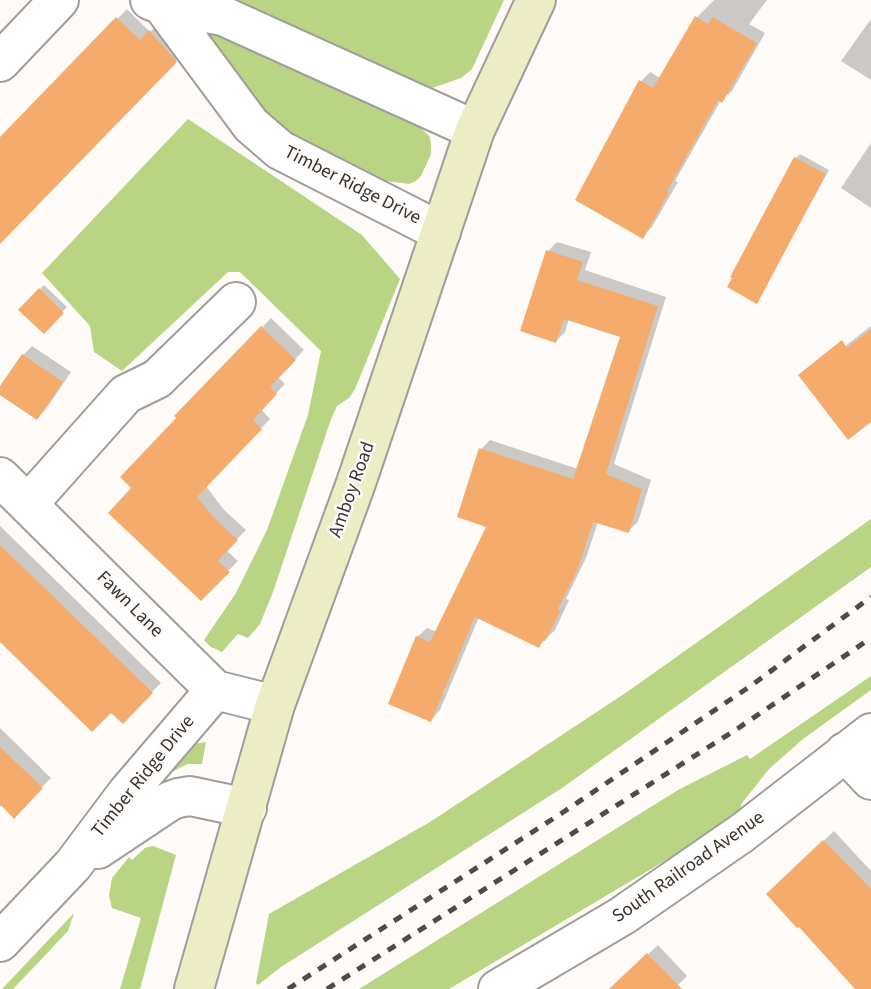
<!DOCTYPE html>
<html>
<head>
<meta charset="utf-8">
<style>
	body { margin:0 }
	canvas { display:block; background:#fefbf8 }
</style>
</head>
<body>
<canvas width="871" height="989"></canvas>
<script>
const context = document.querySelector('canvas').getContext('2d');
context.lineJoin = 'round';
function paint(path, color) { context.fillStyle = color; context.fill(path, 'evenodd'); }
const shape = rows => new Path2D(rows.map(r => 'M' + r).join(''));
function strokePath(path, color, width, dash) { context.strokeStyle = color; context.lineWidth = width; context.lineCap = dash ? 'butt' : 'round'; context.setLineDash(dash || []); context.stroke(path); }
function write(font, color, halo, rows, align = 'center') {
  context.font = font + ' "Source Sans 3",sans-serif'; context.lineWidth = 5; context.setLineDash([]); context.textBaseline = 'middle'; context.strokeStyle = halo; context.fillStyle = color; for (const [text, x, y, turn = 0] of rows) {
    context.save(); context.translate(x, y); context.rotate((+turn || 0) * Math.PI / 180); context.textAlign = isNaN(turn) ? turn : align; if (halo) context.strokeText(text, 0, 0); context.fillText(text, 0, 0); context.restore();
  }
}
paint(shape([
	[235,0,504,0,472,69,461,78,432,88,415,86],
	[212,32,297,68,421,128,430,137,431,145,431,154,421,176,416,181,409,184,386,181,274,125,207,35],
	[188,119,362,235,400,279,355,389,349,398,337,406,331,419,273,592,260,624,248,638,238,634,222,652,211,647,204,640,236,593,267,530,308,415,321,351,240,272,228,272,122,371,94,352,90,326,42,273],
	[871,519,871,567,562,788,281,967,258,985,256,983,269,914,430,822,627,692],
	[871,676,871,690,803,739,769,769,742,803,737,818,449,989,359,989,678,790,747,755,750,759],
	[206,742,202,764,187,764,172,772,131,814,194,744],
	[153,846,176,855,140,989,120,989,141,918,112,908,109,895,112,878,129,857,132,860,145,848],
	[74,913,68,931,34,967,13,989,2,989]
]), '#b9d482');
paint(shape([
	[714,0,767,0,749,24,765,33,732,91,721,100,675,181,678,182,652,227,642,237,641,81,650,72,660,78,697,17],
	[127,9,150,32,159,22,185,51,0,243,0,140],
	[871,19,871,80,841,61],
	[871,143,871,208,841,188],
	[800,154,829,170,757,302,796,158],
	[557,242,591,252,585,270,666,297,614,464,651,480,638,522,628,531,598,522,586,558,566,599,569,600,555,630,539,646,479,617,440,710,431,720,417,637,427,628,437,632,489,526,481,449,490,440,578,469,622,336,569,319,565,332,556,341,548,251],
	[44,285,67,307,44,332,20,310],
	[271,318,304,350,278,377,285,384,261,409,270,419,206,486,224,510,246,530,226,550,238,561,200,599,134,487,179,418,177,416],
	[871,326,871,420,827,360],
	[32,346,71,372,46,409,37,418,0,393,0,389,23,355],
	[0,526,161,683,123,721,111,711,0,640],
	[0,728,51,778,14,816,3,805,0,807],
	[834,831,871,871,871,989,858,989,768,894],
	[658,945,687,976,677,986,680,989,611,989]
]), '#0003');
paint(shape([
	[695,16,708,24,712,17,757,43,722,103,718,100,667,191,669,192,643,239,575,200,639,80,653,88],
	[116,17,140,40,149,30,177,62,0,244,0,137],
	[794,157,826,174,757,304,727,287,732,278,730,277],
	[546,250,583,262,577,280,658,306,606,474,642,489,629,533,593,522,578,569,558,609,561,610,545,641,543,640,539,648,475,617,431,722,388,704,416,636,430,642,486,527,457,517,479,448,573,479,620,337,564,319,556,343,520,331],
	[39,288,64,313,44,334,18,310],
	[261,326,296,360,270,387,277,394,253,420,262,429,197,497,215,519,238,540,218,561,230,572,201,601,108,513,131,488,120,477,176,418,174,416],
	[871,329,871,422,848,440,798,375,842,340,847,348],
	[22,354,63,382,37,420,0,395,0,386],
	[0,545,153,693,123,724,111,713,92,732,0,642],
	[0,747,43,788,14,819,0,804],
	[823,840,871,889,871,989,855,989,799,927,797,928,766,894],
	[647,953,682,989,609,989]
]), '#f5ab6c');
const street = shape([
	[150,0,162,5,223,16,475,130],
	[162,5,251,125,280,150,441,232],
	[0,62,59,0],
	[0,477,215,690,275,705],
	[28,504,126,394,157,379,236,302],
	[845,752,871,780],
	[98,849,170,801,178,798,190,796,247,808],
	[0,942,73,865,127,793,215,690],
	[498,989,622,916,742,833,871,733]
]);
const secondary = shape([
	[194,989,275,705,356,483,475,130,536,0]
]);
strokePath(street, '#a19d9a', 42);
strokePath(secondary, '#a19d9a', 42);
strokePath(street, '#fff', 38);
strokePath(secondary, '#ecedc5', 38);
strokePath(shape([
	[288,989,562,813,752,685,871,597],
	[327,989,737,729,871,638]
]), '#4e4c4b', 5, [9, 9]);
write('19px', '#363433', '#fefbf8', [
	["Timber Ridge Drive",352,186,27],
	["Amboy Road",353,490,-70],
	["Fawn Lane",129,605,45],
	["Timber Ridge Drive",144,777,-51],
	["South Railroad Avenue",689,868,-35]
]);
</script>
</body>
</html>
